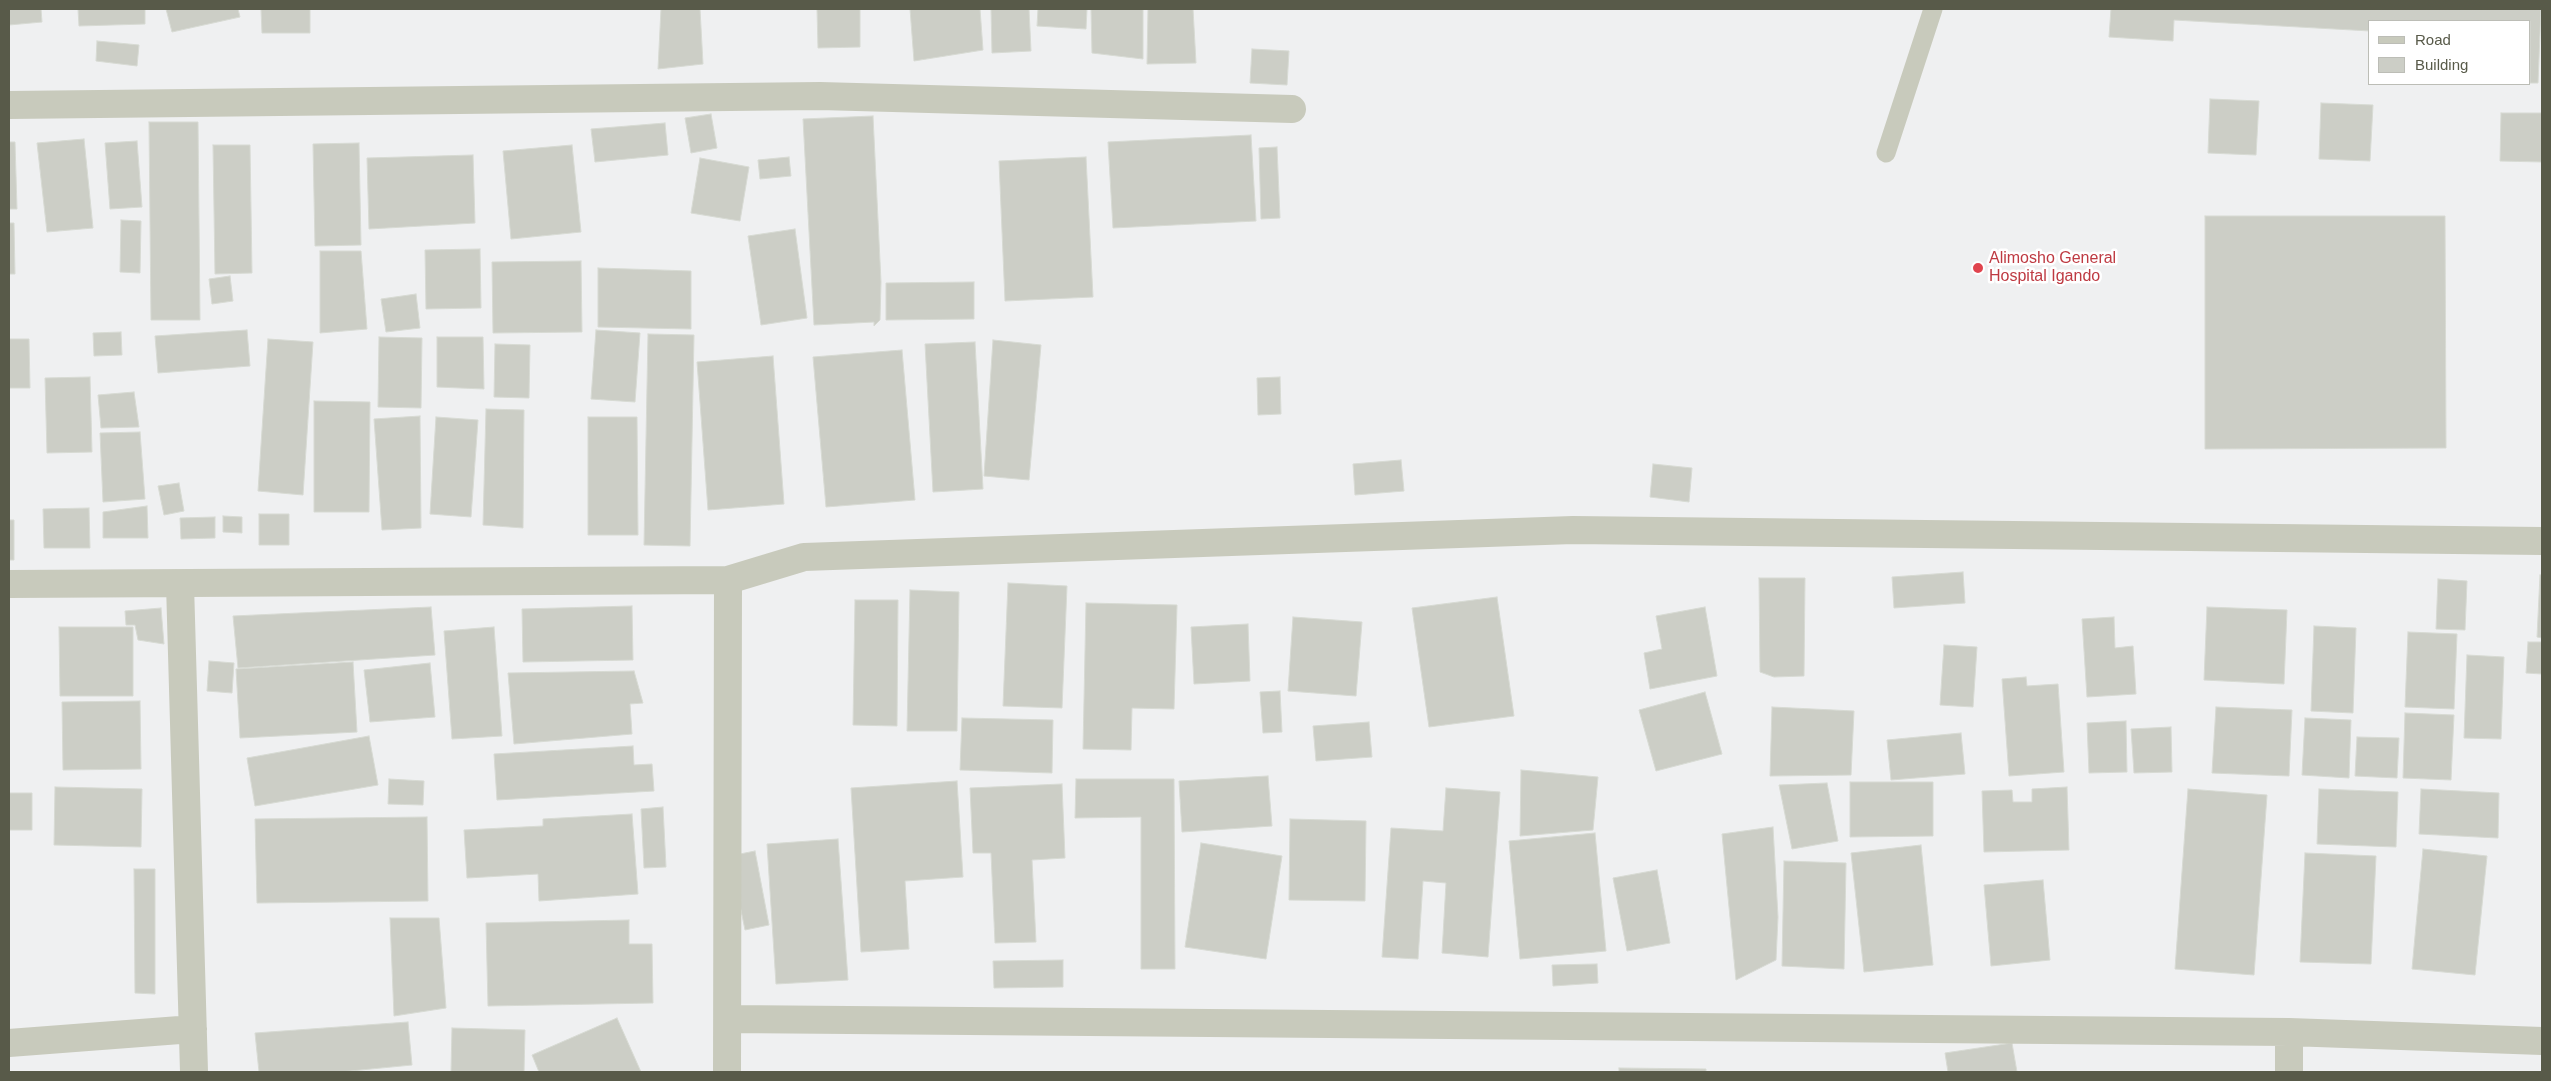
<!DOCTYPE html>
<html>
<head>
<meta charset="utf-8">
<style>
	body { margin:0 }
	#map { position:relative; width:2551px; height:1081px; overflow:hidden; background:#eff0f1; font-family:Arial,sans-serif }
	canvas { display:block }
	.frame { position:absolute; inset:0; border:10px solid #585a49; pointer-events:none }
	.legend { position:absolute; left:2368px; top:20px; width:162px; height:65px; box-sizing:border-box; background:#fff; border:1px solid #bcbdb6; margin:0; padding:6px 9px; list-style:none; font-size:15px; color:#585a49 }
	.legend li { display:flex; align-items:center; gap:10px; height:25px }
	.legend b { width:25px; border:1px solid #bcbdb6 }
</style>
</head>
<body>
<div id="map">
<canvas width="2551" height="1081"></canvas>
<div class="frame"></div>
<ul class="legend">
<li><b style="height:6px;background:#c8cabc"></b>Road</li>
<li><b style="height:14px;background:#cccec6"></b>Building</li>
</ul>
</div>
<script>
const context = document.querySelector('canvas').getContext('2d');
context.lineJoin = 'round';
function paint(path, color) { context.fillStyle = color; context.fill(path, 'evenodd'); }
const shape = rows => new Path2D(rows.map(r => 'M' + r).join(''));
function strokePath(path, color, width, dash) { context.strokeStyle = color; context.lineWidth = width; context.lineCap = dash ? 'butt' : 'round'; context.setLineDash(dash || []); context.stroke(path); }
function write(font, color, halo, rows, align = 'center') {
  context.font = font + ' Arial,sans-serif'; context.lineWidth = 5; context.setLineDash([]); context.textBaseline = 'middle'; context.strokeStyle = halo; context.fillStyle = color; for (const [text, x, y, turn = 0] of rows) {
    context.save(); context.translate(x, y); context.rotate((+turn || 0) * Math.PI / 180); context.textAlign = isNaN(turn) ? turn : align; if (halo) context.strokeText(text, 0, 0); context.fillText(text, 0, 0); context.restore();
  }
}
const building = shape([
	[9,9,41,9,42,22,9,25,9,9],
	[78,9,145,9,145,24,79,26,78,9],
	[166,9,238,9,240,17,172,32,166,9],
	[261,9,310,9,310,33,262,33,261,9],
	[661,9,700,9,703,64,658,69,661,9],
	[817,9,860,9,860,47,818,48,817,9],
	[910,9,980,9,983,50,914,61,910,9],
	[991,9,1029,9,1031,51,992,53,991,9],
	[1038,9,1087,9,1086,29,1037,26,1038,9],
	[1091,9,1143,9,1143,59,1092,53,1091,9],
	[1148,9,1193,9,1196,63,1147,64,1148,9],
	[2111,9,2541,9,2538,83,2530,83,2530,21,2370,21,2370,31,2174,20,2173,41,2109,37,2111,9],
	[97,41,139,45,137,66,96,61,97,41],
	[1252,49,1289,51,1287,85,1250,83,1252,49],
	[2210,99,2259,101,2256,155,2208,153,2210,99],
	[2321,103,2373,105,2370,161,2319,159,2321,103],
	[2501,113,2542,113,2542,162,2500,161,2501,113],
	[711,114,717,148,691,153,685,118,711,114],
	[873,116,881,282,880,320,874,326,874,322,814,325,803,119,873,116],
	[149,122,198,122,200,320,151,320,149,122],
	[665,123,668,155,595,162,591,129,665,123],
	[1251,135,1256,221,1113,228,1108,142,1251,135],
	[84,139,93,228,47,232,37,143,84,139],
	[137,141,142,207,110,209,105,143,137,141],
	[9,142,15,142,17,209,9,209,9,142],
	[359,143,361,245,315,246,313,144,359,143],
	[213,145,250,145,252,273,215,274,213,145],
	[572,145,581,232,511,239,503,151,572,145],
	[1277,147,1280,218,1261,219,1259,148,1277,147],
	[473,155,475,223,369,229,367,158,473,155],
	[789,157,791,176,760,179,758,160,789,157],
	[1086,157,1093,297,1005,301,999,161,1086,157],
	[700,158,749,167,740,221,691,213,700,158],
	[2205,216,2445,216,2446,448,2205,449,2205,216],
	[121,220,141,221,140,273,120,272,121,220],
	[9,223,14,223,15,274,9,274,9,223],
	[795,229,807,318,761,325,748,236,795,229],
	[480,249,481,308,426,309,425,250,480,249],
	[320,251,361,251,367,329,320,333,320,251],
	[581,261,582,332,493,333,492,262,581,261],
	[598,268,691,271,691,329,598,327,598,268],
	[230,276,233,301,212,304,209,279,230,276],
	[974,282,974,319,886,320,886,283,974,282],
	[416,294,420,328,386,332,381,299,416,294],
	[247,330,250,366,158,373,155,336,247,330],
	[596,330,640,333,635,402,591,399,596,330],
	[121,332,122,355,94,356,93,333,121,332],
	[648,334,694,335,690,546,644,545,648,334],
	[379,337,422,338,421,408,378,407,379,337],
	[437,337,483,337,484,389,437,387,437,337],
	[9,339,29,339,30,388,9,388,9,339],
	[268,339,313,342,303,495,258,491,268,339],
	[993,340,1041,345,1029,480,984,476,993,340],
	[975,342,983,489,933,492,925,344,975,342],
	[495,344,530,345,529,398,494,397,495,344],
	[902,350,915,500,826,507,813,357,902,350],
	[773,356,784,504,708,510,697,362,773,356],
	[90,377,92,452,47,453,45,378,90,377],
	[1280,377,1281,414,1258,415,1257,378,1280,377],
	[134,392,139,427,101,428,98,395,134,392],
	[314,401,370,402,369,512,314,512,314,401],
	[486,409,524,410,523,528,483,525,486,409],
	[420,416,421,528,382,530,374,419,420,416],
	[436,417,478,420,471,517,430,514,436,417],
	[588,417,637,417,638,535,588,535,588,417],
	[140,432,145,499,103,502,100,433,140,432],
	[1401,460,1404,491,1355,495,1353,464,1401,460],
	[1653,464,1692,468,1689,502,1650,497,1653,464],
	[179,483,184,511,164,515,158,486,179,483],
	[147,506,148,538,103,538,103,512,147,506],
	[89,508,90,548,44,548,43,509,89,508],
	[259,514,289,514,289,545,259,545,259,514],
	[223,516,242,517,242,533,223,532,223,516],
	[215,517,215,538,181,539,180,518,215,517],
	[9,520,14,520,14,560,9,560,9,520],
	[1963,572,1965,603,1894,608,1892,577,1963,572],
	[2540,575,2542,575,2542,638,2537,637,2540,575],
	[1759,578,1805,578,1804,676,1774,677,1760,672,1759,578],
	[2438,579,2467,581,2465,630,2436,629,2438,579],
	[1008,583,1067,586,1062,708,1003,706,1008,583],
	[910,590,959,592,957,731,907,731,910,590],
	[1497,597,1514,716,1429,727,1412,608,1497,597],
	[855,600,898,600,897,726,853,725,855,600],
	[1086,603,1177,605,1174,709,1132,708,1131,750,1083,749,1086,603],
	[632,606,633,660,523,662,522,609,632,606],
	[431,607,435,655,238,668,233,616,431,607],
	[1705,607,1717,676,1650,689,1644,653,1662,649,1656,616,1705,607],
	[2207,607,2287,610,2284,684,2204,680,2207,607],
	[161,608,164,644,138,640,135,625,126,625,125,611,161,608],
	[1293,617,1362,622,1356,696,1288,691,1293,617],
	[2114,617,2115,648,2133,646,2136,694,2087,697,2082,619,2114,617],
	[1248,624,1250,681,1194,684,1191,627,1248,624],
	[2314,626,2356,628,2353,713,2311,711,2314,626],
	[59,627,133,627,133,696,60,696,59,627],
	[494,627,502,736,452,739,444,631,494,627],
	[2408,632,2457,634,2454,709,2405,707,2408,632],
	[2528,642,2542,642,2542,674,2526,673,2528,642],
	[1944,645,1977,647,1973,707,1940,705,1944,645],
	[2467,655,2504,657,2501,739,2464,738,2467,655],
	[209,661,234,663,232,693,207,691,209,661],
	[353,662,357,732,240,738,236,669,353,662],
	[430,663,435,717,370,722,364,670,430,663],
	[634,671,643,703,630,704,632,734,514,744,508,673,634,671],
	[2026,677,2027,686,2058,684,2064,772,2009,776,2002,679,2026,677],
	[1280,691,1282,732,1263,733,1260,692,1280,691],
	[1705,692,1722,754,1656,771,1639,710,1705,692],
	[140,701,141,769,63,770,62,702,140,701],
	[1772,707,1854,711,1851,775,1770,776,1772,707],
	[2216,707,2292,710,2289,776,2212,773,2216,707],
	[2405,713,2454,715,2451,780,2403,778,2405,713],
	[962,718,1053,720,1052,773,960,770,962,718],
	[2305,718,2351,720,2349,778,2302,775,2305,718],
	[2126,721,2127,772,2089,773,2087,723,2126,721],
	[1369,722,1372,757,1316,761,1313,726,1369,722],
	[2171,727,2172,772,2134,773,2131,729,2171,727],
	[1961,733,1965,774,1891,780,1887,740,1961,733],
	[369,736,378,785,255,806,247,758,369,736],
	[2357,737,2399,738,2397,778,2355,776,2357,737],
	[633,746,634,765,652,764,654,791,497,800,494,754,633,746],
	[1521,770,1598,777,1593,830,1520,836,1521,770],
	[1268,776,1272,826,1182,832,1179,781,1268,776],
	[389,779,424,781,423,805,388,804,389,779],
	[1076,779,1174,779,1175,969,1141,969,1141,817,1075,818,1076,779],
	[957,781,963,877,905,881,909,949,861,952,851,788,957,781],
	[1850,782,1933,782,1933,836,1850,837,1850,782],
	[1827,783,1838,841,1792,849,1779,785,1827,783],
	[1062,784,1065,858,1032,860,1036,942,995,943,991,853,973,853,970,788,1062,784],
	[55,787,142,789,141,847,54,845,55,787],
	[2067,787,2069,850,1984,852,1982,791,2012,790,2013,802,2032,802,2032,789,2067,787],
	[1446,788,1500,792,1488,957,1442,953,1446,883,1423,881,1418,959,1382,957,1391,828,1443,831,1446,788],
	[2188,789,2267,795,2254,975,2175,969,2188,789],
	[2319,789,2398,792,2396,847,2317,844,2319,789],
	[2421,789,2499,793,2498,838,2419,834,2421,789],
	[9,793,32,793,32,830,9,830,9,793],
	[663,807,666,867,644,868,641,809,663,807],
	[632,814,638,894,539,901,538,874,467,878,464,830,543,826,543,819,632,814],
	[427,817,428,901,257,903,255,819,427,817],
	[1290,819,1366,821,1365,901,1289,900,1290,819],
	[1773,827,1778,917,1776,960,1736,980,1722,834,1773,827],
	[1595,833,1606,951,1520,959,1509,841,1595,833],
	[838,839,848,980,776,984,767,844,838,839],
	[1201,843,1282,856,1266,959,1185,947,1201,843],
	[1921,845,1933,965,1864,972,1851,853,1921,845],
	[2423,849,2487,856,2475,975,2412,969,2423,849],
	[755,851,769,925,745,930,730,856,755,851],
	[2305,853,2376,856,2371,964,2300,962,2305,853],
	[1784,861,1846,863,1844,969,1782,966,1784,861],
	[134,869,155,869,155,994,135,993,134,869],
	[1657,870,1670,943,1627,951,1613,878,1657,870],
	[2043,880,2050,960,1991,966,1984,885,2043,880],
	[390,918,439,918,446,1008,394,1016,390,918],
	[629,920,629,944,652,944,653,1003,488,1006,486,923,629,920],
	[1063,960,1063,987,994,988,993,961,1063,960],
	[1597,964,1598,983,1553,986,1552,965,1597,964],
	[617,1018,641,1072,539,1072,532,1055,617,1018],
	[408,1022,412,1065,340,1072,259,1072,255,1033,408,1022],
	[452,1028,525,1030,524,1072,451,1072,452,1028],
	[2012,1043,2017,1072,1948,1072,1945,1053,2012,1043],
	[1619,1068,1706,1069,1706,1072,1619,1072,1619,1068]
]);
paint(building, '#cccec6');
strokePath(building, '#d7dad3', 1);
strokePath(shape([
	[1886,153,1933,9]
]), '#c8cabc', 19);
strokePath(shape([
	[9,105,820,96,1292,109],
	[9,584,728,580,804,557,1573,530,2542,541],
	[180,584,194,1072],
	[729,1019,2289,1032,2542,1041],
	[9,1043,193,1029],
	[727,1072,728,580],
	[2289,1072,2289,1032]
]), '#c8cabc', 28);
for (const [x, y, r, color] of [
	[1978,268,6,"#e0444e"]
]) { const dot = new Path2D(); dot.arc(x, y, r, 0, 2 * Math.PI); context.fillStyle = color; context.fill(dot); strokePath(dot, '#fff', 2); }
write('16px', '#be3a42', '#fff', [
	["Alimosho General",1989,259],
	["Hospital Igando",1989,277]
], 'left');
</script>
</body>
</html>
